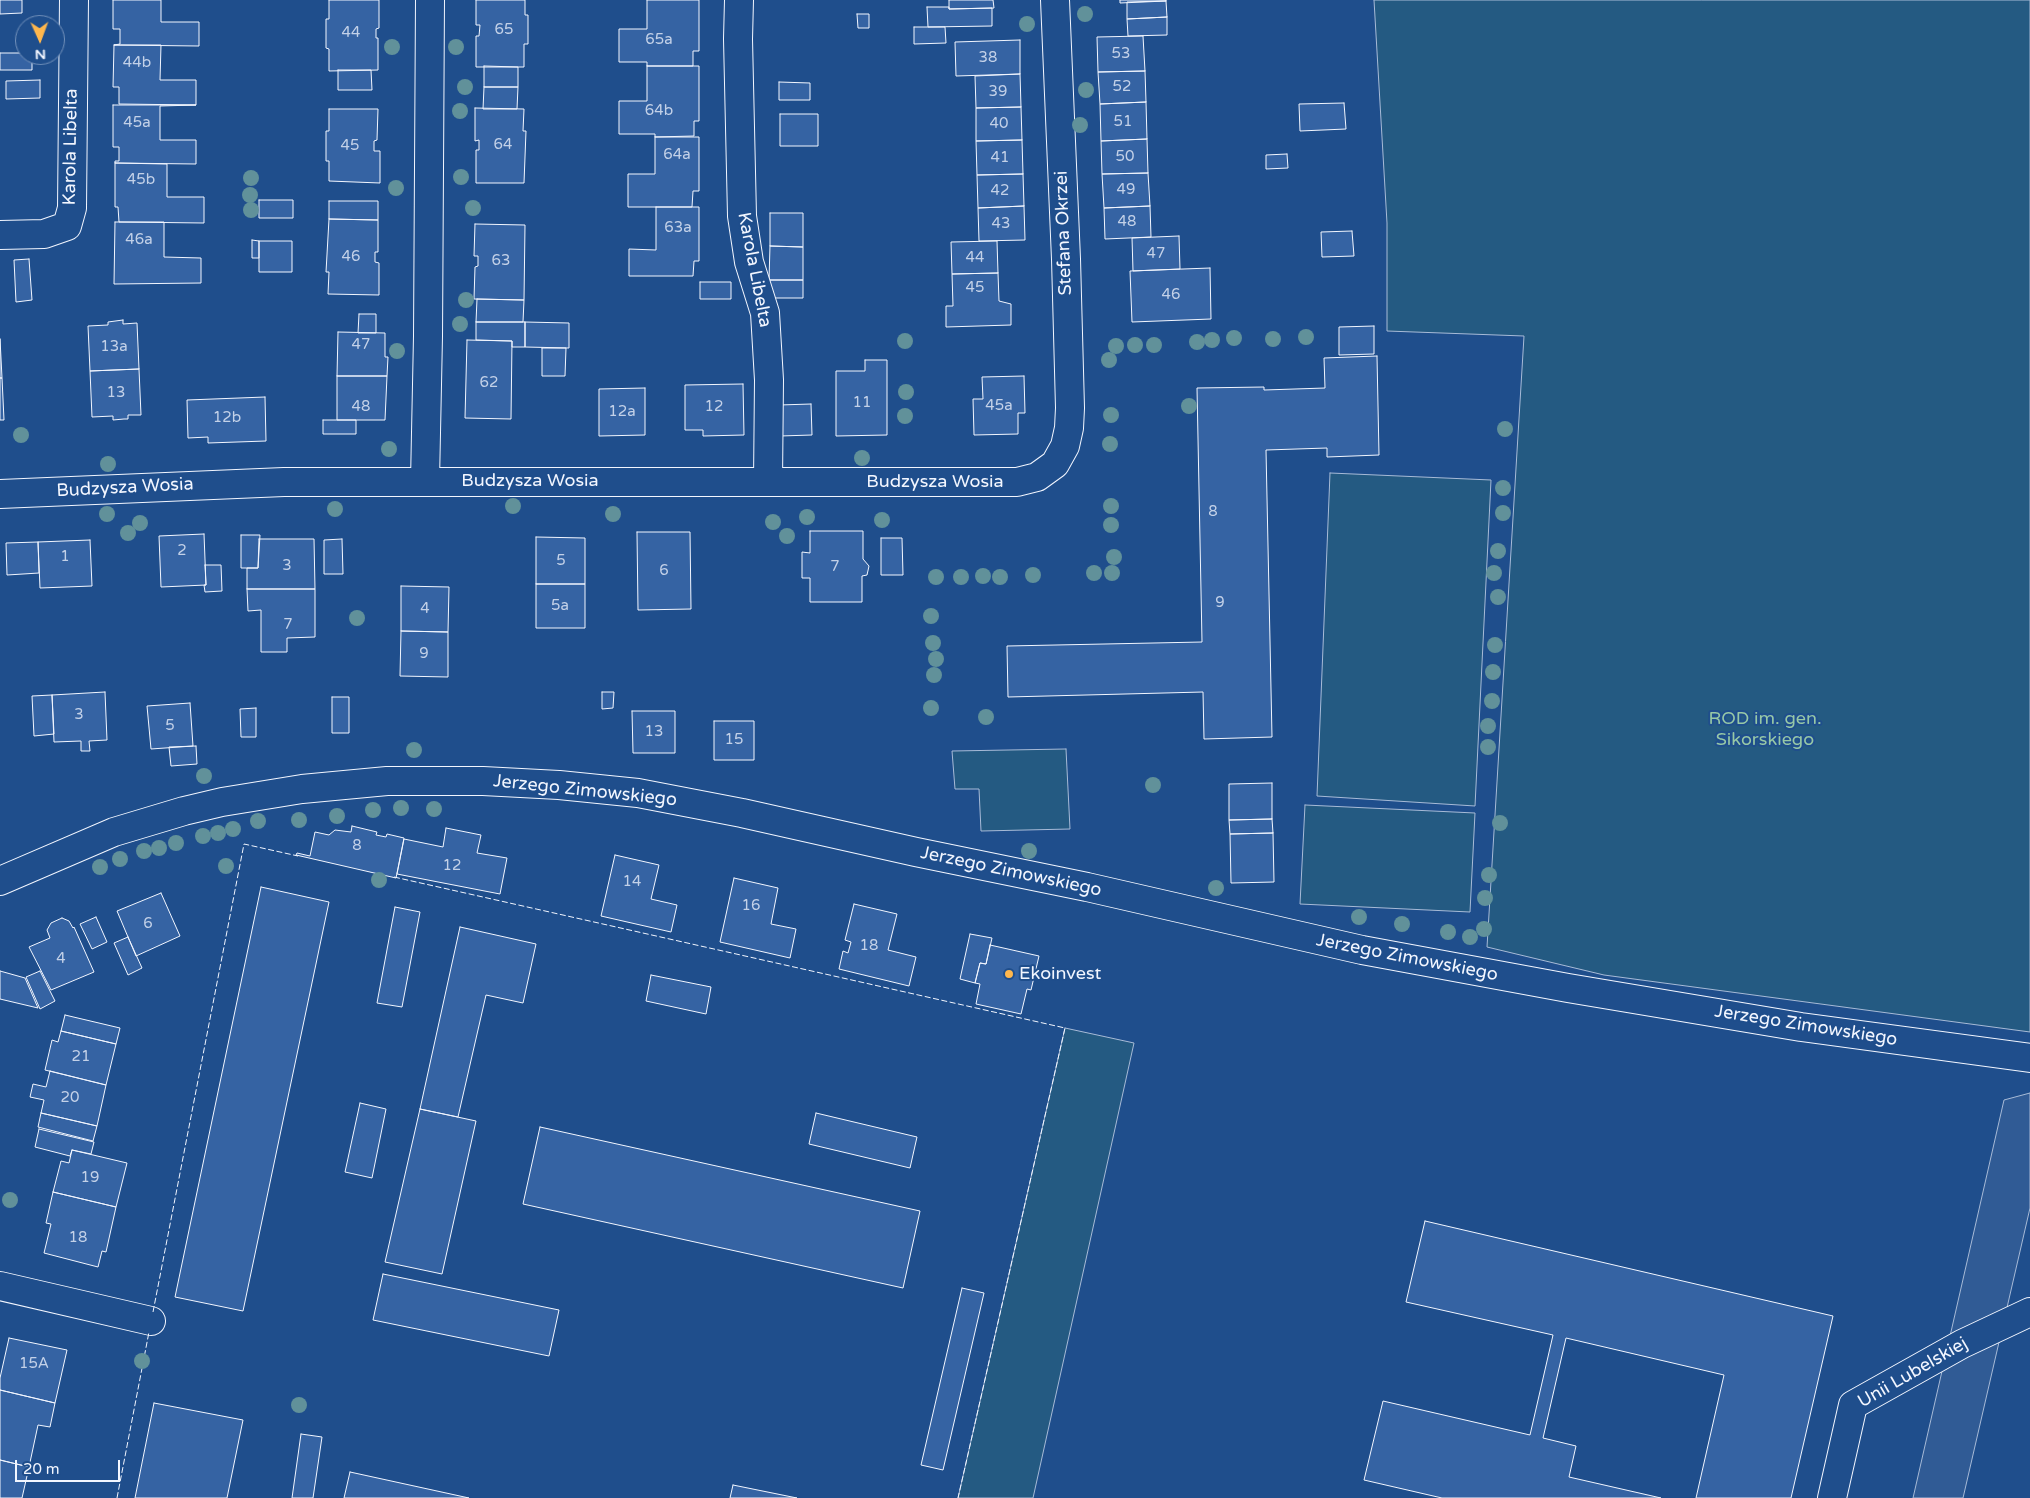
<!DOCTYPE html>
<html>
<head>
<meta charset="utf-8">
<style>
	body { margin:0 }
	#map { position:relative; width:2030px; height:1498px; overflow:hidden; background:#1f4e8c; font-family:"Varela Round",sans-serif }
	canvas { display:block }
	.north { position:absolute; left:15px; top:15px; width:50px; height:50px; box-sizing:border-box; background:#1f4e8c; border:1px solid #7391ba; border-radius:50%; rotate:178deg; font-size:14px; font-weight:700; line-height:20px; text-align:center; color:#f2f6ff }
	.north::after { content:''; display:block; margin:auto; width:18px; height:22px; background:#ffb74d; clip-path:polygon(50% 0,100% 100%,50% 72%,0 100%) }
	.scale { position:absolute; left:15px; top:1460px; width:105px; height:22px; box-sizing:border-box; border:2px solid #f2f6ff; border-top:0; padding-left:6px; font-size:15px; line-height:18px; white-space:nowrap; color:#f2f6ff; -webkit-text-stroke:4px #1f4e8c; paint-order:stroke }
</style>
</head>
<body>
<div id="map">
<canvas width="2030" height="1498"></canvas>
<div class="north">N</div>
<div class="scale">20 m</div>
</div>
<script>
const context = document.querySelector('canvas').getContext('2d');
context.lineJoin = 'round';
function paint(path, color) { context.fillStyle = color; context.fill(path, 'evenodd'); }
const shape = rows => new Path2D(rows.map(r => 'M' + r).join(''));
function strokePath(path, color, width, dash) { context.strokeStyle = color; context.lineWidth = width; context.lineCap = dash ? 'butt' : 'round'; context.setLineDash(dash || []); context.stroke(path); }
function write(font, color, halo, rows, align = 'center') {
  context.font = font + ' "Varela Round",sans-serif'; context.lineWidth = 4; context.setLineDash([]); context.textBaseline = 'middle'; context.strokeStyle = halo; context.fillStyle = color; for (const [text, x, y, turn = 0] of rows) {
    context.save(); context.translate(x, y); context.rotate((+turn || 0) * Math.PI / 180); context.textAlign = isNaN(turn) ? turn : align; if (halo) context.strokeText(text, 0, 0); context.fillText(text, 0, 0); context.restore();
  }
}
const green = shape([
	[1374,0,2030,0,2030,1032,1604,975,1487,947,1524,336,1387,331,1387,223,1374,0],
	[1330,473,1491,480,1475,806,1317,796,1330,473],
	[1066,749,1070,829,981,831,979,789,955,789,952,751,1066,749],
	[1305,805,1475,813,1470,912,1300,904,1305,805],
	[1065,1028,1134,1043,1033,1498,958,1498,1065,1028]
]);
paint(green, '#245a82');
strokePath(green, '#a8bbd7', 1);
const parking = shape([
	[2030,1093,2030,1208,1963,1498,1913,1498,2004,1100,2030,1093]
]);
paint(parking, '#305b95');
strokePath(parking, '#a8bbd7', 1);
const building = shape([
	[0,0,22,0,22,13,0,14,0,0],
	[113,0,161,0,161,22,199,22,199,46,114,45,120,44,120,29,113,29,113,0],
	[329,0,379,0,379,28,376,29,376,38,378,38,378,70,329,71,329,49,326,48,326,19,329,19,329,0],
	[476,0,525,0,525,15,528,15,528,44,524,44,524,67,476,67,476,36,479,36,480,25,476,25,476,0],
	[647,0,699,0,699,51,693,51,693,66,647,66,647,62,619,62,619,29,647,29,647,0],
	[949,0,993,0,994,8,949,9,949,0],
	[1120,0,1166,0,1166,1,1120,3,1120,0],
	[1166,1,1167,17,1127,19,1127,2,1166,1],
	[927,7,949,7,949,9,992,8,992,26,928,27,927,7],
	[857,14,869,14,869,28,858,28,857,14],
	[1167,17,1167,35,1128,36,1127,19,1167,17],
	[914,27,945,27,946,43,914,44,914,27],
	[1143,36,1145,71,1098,72,1097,37,1143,36],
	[1020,40,1020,74,956,76,955,42,1020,40],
	[114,45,161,45,160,80,196,80,196,105,119,104,119,87,113,87,114,45],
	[0,53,25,53,25,55,32,55,32,70,0,70,0,53],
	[484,66,518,67,518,87,484,87,484,66],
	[647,66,699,66,699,121,694,121,694,136,655,137,655,134,619,134,619,101,647,101,647,66],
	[338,70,371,70,372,90,338,90,338,70],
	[1145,71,1146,102,1100,104,1098,72,1145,71],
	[1020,74,1021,107,976,108,975,76,1020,74],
	[40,80,40,98,6,99,6,81,40,80],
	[779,82,810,83,810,100,779,100,779,82],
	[484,87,518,87,517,109,483,109,484,87],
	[1146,102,1147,139,1101,141,1100,104,1146,102],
	[1344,103,1346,129,1300,131,1299,104,1344,103],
	[113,105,196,105,160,106,160,140,196,140,196,164,115,163,115,161,119,161,119,147,113,147,113,105],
	[1021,107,1022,140,976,141,976,108,1021,107],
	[475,108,524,109,523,131,526,131,524,183,476,183,476,150,479,150,479,140,475,141,475,108],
	[329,109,378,109,377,140,374,141,374,151,380,151,380,183,329,181,329,161,326,161,326,131,329,131,329,109],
	[780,114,818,114,818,146,780,146,780,114],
	[655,137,699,137,699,191,693,191,692,207,628,207,628,174,655,174,655,137],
	[1147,139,1148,173,1102,174,1101,141,1147,139],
	[1022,140,1023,174,977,175,976,141,1022,140],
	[1287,154,1288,168,1266,169,1266,155,1287,154],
	[115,163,167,164,167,197,204,197,204,223,119,222,118,207,115,207,115,163],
	[1148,173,1150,206,1104,208,1102,174,1148,173],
	[1023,174,1024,206,978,208,977,175,1023,174],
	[259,200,293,200,293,218,259,218,259,200],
	[329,201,378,201,378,220,329,219,329,201],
	[1024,206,1025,240,979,241,978,208,1024,206],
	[1150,206,1151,237,1105,239,1104,208,1150,206],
	[656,207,699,207,699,261,694,261,693,276,629,276,629,249,656,250,656,207],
	[770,213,803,213,803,247,770,246,770,213],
	[329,219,378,220,378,252,375,252,375,262,379,263,379,295,328,294,329,272,326,272,329,219],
	[115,222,164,222,164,257,201,258,201,283,114,284,115,222],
	[475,224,525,225,524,300,474,299,475,267,478,266,478,256,474,256,475,224],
	[1352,231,1354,256,1322,257,1321,232,1352,231],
	[1179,236,1180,269,1133,271,1132,238,1179,236],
	[252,240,259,241,259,258,252,258,252,240],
	[259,241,292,241,292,272,259,272,259,241],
	[997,241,998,273,952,274,951,242,997,241],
	[770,246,803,247,803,280,769,280,770,246],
	[29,259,32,300,16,302,14,260,29,259],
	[1210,268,1211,319,1132,322,1130,271,1210,268],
	[998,273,999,301,1011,304,1011,325,946,327,946,306,953,306,952,274,998,273],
	[769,280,803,280,803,298,769,298,769,280],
	[700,282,731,282,731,299,700,299,700,282],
	[477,299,524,300,523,322,476,322,477,299],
	[359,314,376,314,376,333,358,333,359,314],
	[123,320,123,324,137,323,139,369,90,371,88,326,108,325,108,322,123,320],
	[476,322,525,322,525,347,512,347,512,341,476,340,476,322],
	[525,322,569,323,569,348,525,347,525,322],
	[1374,326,1374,354,1339,355,1339,327,1374,326],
	[338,332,385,333,385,357,388,357,387,376,337,376,338,332],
	[0,339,2,378,0,378,0,339],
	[467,340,512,341,511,419,465,418,467,340],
	[542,348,566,348,565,376,542,376,542,348],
	[1377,356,1379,455,1327,457,1327,448,1266,450,1272,737,1204,739,1203,692,1008,697,1007,646,1202,642,1197,388,1264,387,1264,390,1325,388,1324,358,1377,356],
	[865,360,887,360,887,435,836,436,836,371,865,371,865,360],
	[139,369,141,415,128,415,128,419,124,419,113,420,113,416,92,417,90,371,139,369],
	[337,376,387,376,385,420,337,420,337,376],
	[1024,376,1025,413,1018,413,1018,434,974,435,973,399,983,399,982,377,1024,376],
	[0,378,2,378,4,420,0,420,0,378],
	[743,384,744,435,703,436,703,430,685,430,685,385,743,384],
	[645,388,645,435,599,436,599,389,645,388],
	[265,397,266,441,208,443,208,437,188,438,187,400,265,397],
	[811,404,812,435,780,436,779,405,811,404],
	[323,420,356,420,356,434,323,434,323,420],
	[810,531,863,531,863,559,869,566,867,575,862,576,862,602,810,602,810,578,802,578,802,552,810,553,810,531],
	[637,532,690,532,691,609,638,610,637,532],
	[204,534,206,585,161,587,159,536,204,534],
	[241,535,260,535,258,568,241,568,241,535],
	[536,537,585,538,585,584,536,584,536,537],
	[881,538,902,538,903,575,881,575,881,538],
	[259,539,314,539,315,589,247,589,247,568,258,568,259,539],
	[342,539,343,574,324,574,324,540,342,539],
	[90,540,92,586,40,588,38,542,90,540],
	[38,542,39,573,7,575,6,543,38,542],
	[205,565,221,565,222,591,205,592,204,585,206,585,205,565],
	[536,584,585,584,585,628,536,628,536,584],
	[401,586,449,587,448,632,401,631,401,586],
	[247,589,315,589,315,637,287,638,287,652,261,652,261,610,248,611,247,589],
	[401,631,448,632,448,677,400,676,401,631],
	[105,692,107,740,89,741,90,751,81,751,81,741,54,742,52,695,105,692],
	[602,692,614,692,613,708,602,709,602,692],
	[52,695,54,734,34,736,32,696,52,695],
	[332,697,349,697,349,733,332,733,332,697],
	[190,703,193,746,151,749,147,706,190,703],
	[256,708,256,737,241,737,240,709,256,708],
	[632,711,675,711,675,753,633,753,632,711],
	[714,721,754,721,754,760,714,760,714,721],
	[196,746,197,764,171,766,169,747,196,746],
	[1272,783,1272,819,1229,820,1229,784,1272,783],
	[1272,819,1273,833,1230,834,1229,820,1272,819],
	[352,826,377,832,376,835,386,837,387,834,404,838,396,878,296,855,297,853,310,856,315,832,329,835,335,830,351,832,352,826],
	[446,828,481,835,477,853,507,858,500,894,397,874,404,839,443,847,446,828],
	[1273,833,1274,882,1231,883,1230,834,1273,833],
	[615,855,659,865,651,899,677,905,671,932,601,916,615,855],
	[734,878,778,888,771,924,796,929,790,958,720,942,734,878],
	[261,887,329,902,243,1311,175,1297,261,887],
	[161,893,180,936,136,956,117,911,161,893],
	[854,904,897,914,888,950,916,957,909,986,839,969,843,951,848,953,851,942,845,940,854,904],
	[395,907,420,912,402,1007,377,1003,395,907],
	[96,917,107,942,92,949,80,924,96,917],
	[62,918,69,921,73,928,74,927,94,972,51,990,29,947,50,938,47,930,51,923,62,918],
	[460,927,536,944,523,1003,486,995,458,1117,420,1109,460,927],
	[970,934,992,938,986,964,980,963,975,983,960,979,970,934],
	[128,937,142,968,128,975,114,943,128,937],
	[990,945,1039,956,1031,990,1027,989,1021,1014,976,1004,980,984,975,983,980,963,986,964,990,945],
	[0,971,25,978,38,1008,0,999,0,971],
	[40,971,55,1001,40,1009,26,977,40,971],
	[651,975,711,987,706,1014,646,1001,651,975],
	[65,1015,120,1028,116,1044,61,1031,65,1015],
	[61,1031,116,1044,106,1085,45,1070,52,1040,58,1042,61,1031],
	[50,1071,106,1085,97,1126,41,1113,44,1100,30,1097,33,1084,46,1087,50,1071],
	[360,1103,386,1109,372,1178,345,1172,360,1103],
	[420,1109,476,1121,442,1274,385,1262,420,1109],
	[41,1113,97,1126,93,1141,38,1127,41,1113],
	[816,1113,917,1137,910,1168,809,1144,816,1113],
	[540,1127,920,1211,903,1288,523,1204,540,1127],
	[39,1129,94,1142,91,1154,72,1150,70,1156,35,1147,39,1129],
	[72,1150,127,1163,116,1207,53,1192,61,1161,69,1163,72,1150],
	[53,1192,116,1207,106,1252,102,1251,98,1267,44,1253,51,1224,46,1223,53,1192],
	[1425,1221,1833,1316,1791,1498,1696,1498,1724,1375,1566,1338,1543,1438,1576,1446,1569,1477,1661,1498,1442,1498,1364,1480,1383,1401,1530,1435,1553,1335,1406,1302,1425,1221],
	[383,1274,559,1310,549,1356,373,1320,383,1274],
	[962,1288,984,1293,943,1470,921,1465,962,1288],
	[9,1338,67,1350,55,1403,0,1390,0,1378,9,1338],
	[0,1390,55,1403,50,1427,38,1425,29,1467,0,1460,0,1390],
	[154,1403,243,1420,227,1498,135,1498,154,1403],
	[301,1434,322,1437,313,1498,292,1498,301,1434],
	[0,1460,29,1467,22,1498,0,1498,0,1460],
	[350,1472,469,1498,344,1498,350,1472],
	[733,1485,797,1498,730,1498,733,1485]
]);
paint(building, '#3563a3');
strokePath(building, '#f2f6ff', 1);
const minor = shape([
	[739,0,738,39,742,216,749,262,765,313,769,380,768,481],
	[0,235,44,234,67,226,72,208,74,0],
	[425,481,428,336,430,0],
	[0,494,284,482,1017,482,1037,477,1055,464,1065,446,1069,428,1070,408,1066,259,1055,0],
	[0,881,114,832,184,811,222,802,302,789,387,781,483,781,559,785,638,793,742,813,916,852,1087,887,1362,950,1568,988,1801,1027,2030,1058],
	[0,1286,151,1321],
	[1832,1498,1853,1405,1962,1344,2030,1312]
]);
strokePath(minor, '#f2f6ff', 30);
strokePath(minor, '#1f4e8c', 28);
strokePath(shape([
	[394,877,1065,1028,958,1498],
	[153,1312,244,844,298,856],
	[117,1498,149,1332]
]), '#f2f6ff', 1, [6, 2.5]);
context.fillStyle = '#61919a';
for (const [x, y] of [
	[1085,14],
	[1027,24],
	[392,47],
	[456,47],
	[465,87],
	[1086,90],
	[460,111],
	[1080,125],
	[461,177],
	[251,178],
	[396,188],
	[250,195],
	[473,208],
	[251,210],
	[466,300],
	[460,324],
	[1306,337],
	[1234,338],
	[1273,339],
	[1212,340],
	[905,341],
	[1197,342],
	[1135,345],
	[1154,345],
	[1116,346],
	[397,351],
	[1109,360],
	[906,392],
	[1189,406],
	[1111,415],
	[905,416],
	[1505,429],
	[21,435],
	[1110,444],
	[389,449],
	[862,458],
	[108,464],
	[1503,488],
	[513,506],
	[1111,506],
	[335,509],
	[1503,513],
	[107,514],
	[613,514],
	[807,517],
	[882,520],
	[773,522],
	[140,523],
	[1111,525],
	[128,533],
	[787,536],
	[1498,551],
	[1114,557],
	[1094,573],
	[1112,573],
	[1494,573],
	[1033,575],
	[983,576],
	[936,577],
	[961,577],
	[1000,577],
	[1498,597],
	[931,616],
	[357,618],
	[933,643],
	[1495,645],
	[936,659],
	[1493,672],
	[934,675],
	[1492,701],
	[931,708],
	[986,717],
	[1488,726],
	[1488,747],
	[414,750],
	[204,776],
	[1153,785],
	[401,808],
	[434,809],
	[373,810],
	[337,816],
	[299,820],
	[258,821],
	[1500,823],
	[233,829],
	[218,833],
	[203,836],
	[176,843],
	[159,848],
	[144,851],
	[1029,851],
	[120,859],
	[226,866],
	[100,867],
	[1489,875],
	[379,880],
	[1216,888],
	[1485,898],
	[1359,917],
	[1402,924],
	[1484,929],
	[1448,932],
	[1470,937],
	[10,1200],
	[142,1361],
	[299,1405]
]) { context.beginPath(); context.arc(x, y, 8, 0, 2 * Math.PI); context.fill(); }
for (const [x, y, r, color] of [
	[1009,974,5,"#ffb74d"]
]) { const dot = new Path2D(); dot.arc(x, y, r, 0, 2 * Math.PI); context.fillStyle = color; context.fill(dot); strokePath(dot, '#1f4e8c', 2); }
write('15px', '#c3d1e8', null, [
	["65",504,30],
	["44",351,33],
	["65a",659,40],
	["53",1121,54],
	["38",988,58],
	["44b",137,63],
	["52",1122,87],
	["39",998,92],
	["64b",659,111],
	["51",1123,122],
	["45a",137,123],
	["40",999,124],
	["64",503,145],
	["45",350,146],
	["64a",677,155],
	["50",1125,157],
	["41",1000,158],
	["45b",141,180],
	["49",1126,190],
	["42",1000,191],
	["48",1127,222],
	["43",1001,224],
	["63a",678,228],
	["46a",139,240],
	["47",1156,254],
	["46",351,257],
	["44",975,258],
	["63",501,261],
	["45",975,288],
	["46",1171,295],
	["47",361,345],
	["13a",114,347],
	["62",489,383],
	["13",116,393],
	["11",862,403],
	["45a",999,406],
	["48",361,407],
	["12",714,407],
	["12a",622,412],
	["12b",227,418],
	["8",1213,512],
	["2",182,551],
	["1",65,557],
	["5",561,561],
	["3",287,566],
	["7",835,567],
	["6",664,571],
	["9",1220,603],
	["5a",560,606],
	["4",425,609],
	["7",288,625],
	["9",424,654],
	["3",79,715],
	["5",170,726],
	["13",654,732],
	["15",734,740],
	["8",357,846],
	["12",452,866],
	["14",632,882],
	["16",751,906],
	["6",148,924],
	["18",869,946],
	["4",61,959],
	["21",81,1057],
	["20",70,1098],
	["19",90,1178],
	["18",78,1238],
	["15A",34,1364]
]);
write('18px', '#f2f6ff', '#1f4e8c', [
	["Karola Libelta",71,147,-89],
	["Stefana Okrzei",1064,233,-92],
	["Karola Libelta",754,270,79],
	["Budzysza Wosia",530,481],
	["Budzysza Wosia",935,482],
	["Budzysza Wosia",125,488,-3],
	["Jerzego Zimowskiego",585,791,6],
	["Jerzego Zimowskiego",1011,872,12],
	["Jerzego Zimowskiego",1407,958,11],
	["Jerzego Zimowskiego",1806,1026,9],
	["Unii Lubelskiej",1913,1373,-30]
]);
write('18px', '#97c8a6', '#1f4e8c', [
	["ROD im. gen.",1765,719],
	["Sikorskiego",1765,740]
]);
write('18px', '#f2f6ff', '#1f4e8c', [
	["Ekoinvest",1019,974]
], 'left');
</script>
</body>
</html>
